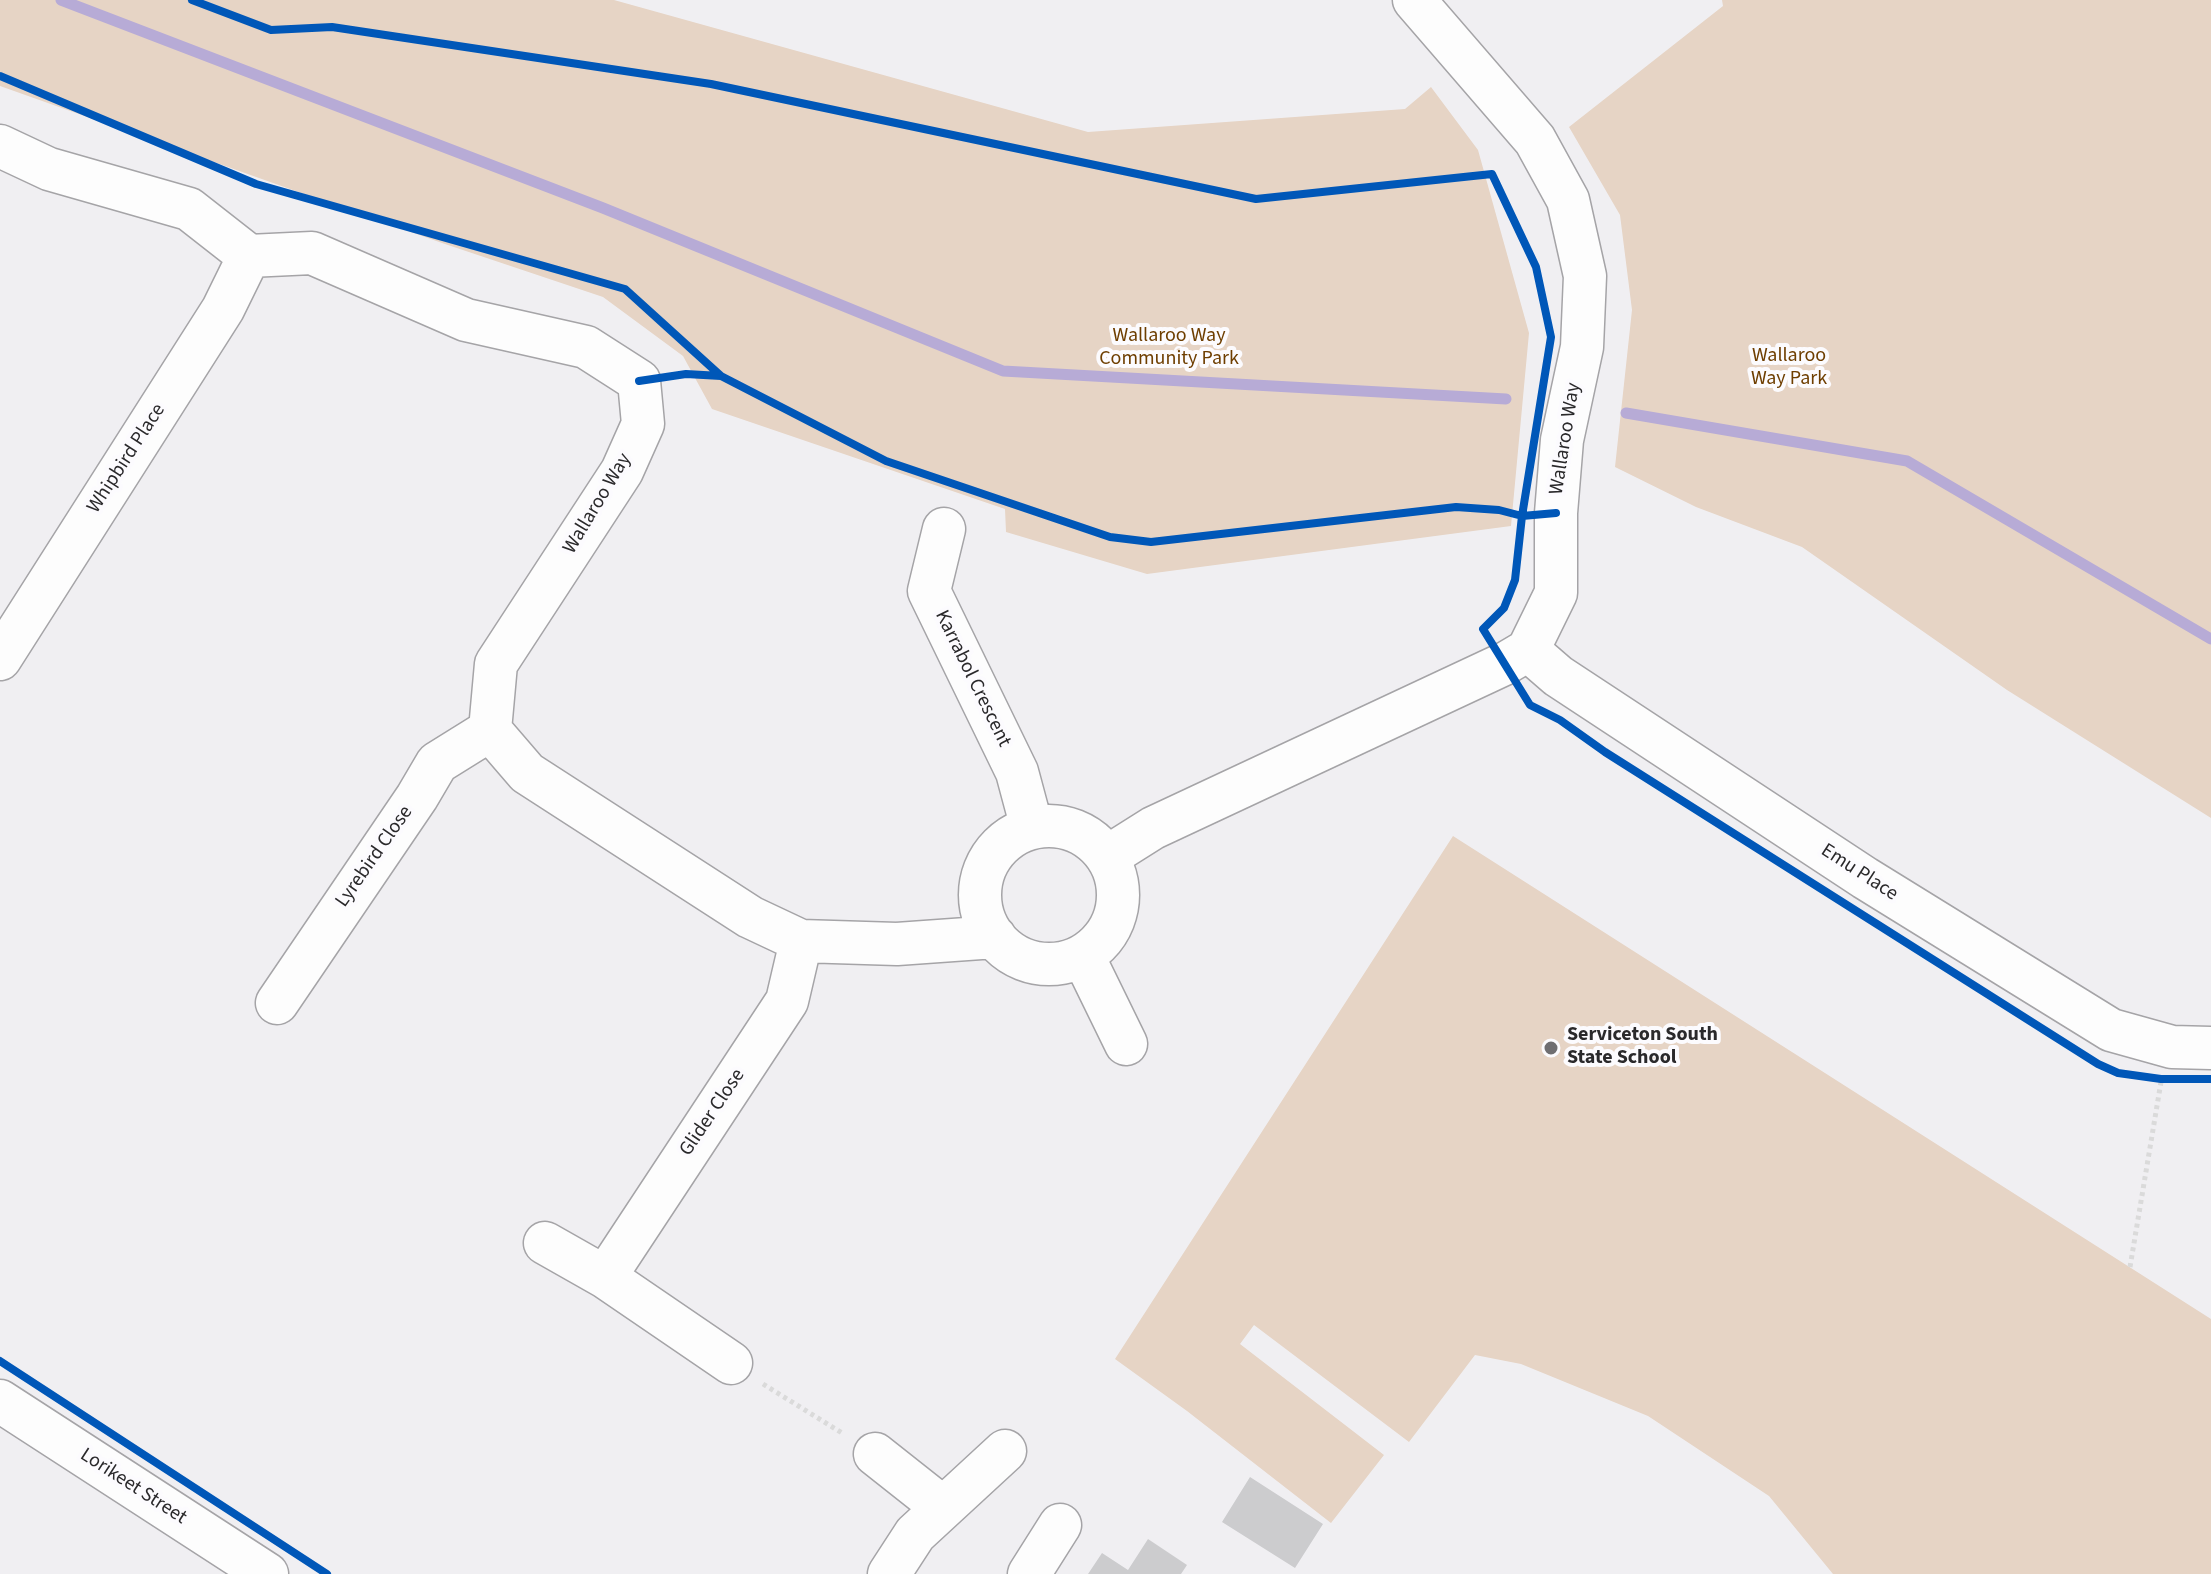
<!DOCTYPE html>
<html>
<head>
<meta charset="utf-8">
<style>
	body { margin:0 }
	canvas { display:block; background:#f0eff2 }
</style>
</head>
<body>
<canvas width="2211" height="1574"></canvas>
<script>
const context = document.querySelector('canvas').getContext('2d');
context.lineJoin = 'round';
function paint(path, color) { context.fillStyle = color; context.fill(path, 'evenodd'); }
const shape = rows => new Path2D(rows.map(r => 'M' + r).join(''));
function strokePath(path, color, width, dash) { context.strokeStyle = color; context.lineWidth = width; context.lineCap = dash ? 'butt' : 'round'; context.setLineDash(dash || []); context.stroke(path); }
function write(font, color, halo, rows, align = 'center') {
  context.font = font + ' "Source Sans 3",sans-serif'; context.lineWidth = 8; context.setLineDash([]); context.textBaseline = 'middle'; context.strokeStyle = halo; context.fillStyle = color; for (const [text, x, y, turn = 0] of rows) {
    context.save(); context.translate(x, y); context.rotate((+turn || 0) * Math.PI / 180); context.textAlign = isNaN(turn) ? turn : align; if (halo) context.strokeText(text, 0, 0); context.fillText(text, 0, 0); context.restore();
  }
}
paint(shape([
	[0,0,614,0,1088,132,1405,109,1431,87,1478,150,1529,333,1511,526,1147,574,1006,532,1005,509,712,409,683,356,603,297,442,243,0,86],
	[1722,0,2211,0,2211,818,2007,690,1802,547,1696,507,1615,467,1632,310,1620,215,1569,127,1723,6],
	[1453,836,2211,1319,2211,1574,1833,1574,1769,1496,1648,1416,1521,1364,1475,1355,1409,1442,1254,1325,1240,1344,1384,1455,1331,1523,1187,1411,1115,1359]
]), '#e6d4c5');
strokePath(shape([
	[61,0,603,208,1003,371,1506,399],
	[1626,413,1907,461,2211,639]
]), '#b7abd6', 11);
paint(shape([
	[1250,1477,1323,1524,1295,1568,1222,1522],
	[1148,1539,1187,1565,1181,1574,1088,1574,1102,1553,1128,1570]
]), '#ccccce');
const minor = shape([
	[0,146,49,169,189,209,249,256,312,253,466,320,586,347,639,381,643,424,622,471,496,664,490,730,527,773,750,917,801,941,897,944,995,937],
	[944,529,929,591,1017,772,1032,828],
	[1528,650,1558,676,1865,878,2111,1030,2172,1047,2211,1048],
	[0,659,223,309,249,256],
	'980 895a69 69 0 1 1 138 0a69 69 0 1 1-138 0Z',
	[1107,857,1153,828,1506,663,1528,650,1556,593,1556,513,1562,440,1582,347,1585,276,1568,200,1535,140,1414,0],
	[1083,956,1126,1044],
	[277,1003,417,797,437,763,490,730],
	[545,1243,605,1277,731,1363],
	[605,1277,787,1001,801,941],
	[0,1401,267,1574],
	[875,1454,942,1507],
	[889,1574,915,1534,1005,1451],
	[1029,1574,1060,1525]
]);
strokePath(minor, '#a5a4a7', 45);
strokePath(shape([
	[2130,1267,2161,1082],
	[763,1384,842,1433]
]), '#dadada', 5, [4, 4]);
strokePath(minor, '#fdfdfd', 42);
strokePath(shape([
	[192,0,271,30,332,27,711,84,1256,199,1492,174,1536,267,1551,337,1522,516,1515,580,1504,608,1483,629,1530,705,1560,720,1605,752,2098,1064,2118,1073,2161,1079,2211,1079],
	[0,76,256,184,625,289,721,376],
	[639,381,686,374,721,376,886,461,1110,537,1151,542,1456,507,1499,510,1522,516,1556,513],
	[0,1361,327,1574]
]), '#0057b8', 8);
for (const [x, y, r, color] of [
	[1551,1048,8,"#6f6e71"]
]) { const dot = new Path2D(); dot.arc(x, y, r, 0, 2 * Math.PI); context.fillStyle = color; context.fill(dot); strokePath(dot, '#fcfbfe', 3); }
write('20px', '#6e3e00', '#fcfbfe', [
	["Wallaroo Way",1169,337],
	["Community Park",1169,360],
	["Wallaroo",1789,357],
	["Way Park",1789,380]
]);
write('20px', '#2a292b', '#fcfbfe', [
	["Wallaroo Way",1566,439,-81],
	["Whipbird Place",127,459,-57],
	["Wallaroo Way",598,504,-59],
	["Karrabol Crescent",972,679,64],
	["Lyrebird Close",375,857,-55],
	["Emu Place",1859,873,33],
	["Glider Close",713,1113,-56],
	["Lorikeet Street",133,1487,33]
]);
write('bold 20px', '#2a292b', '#fcfbfe', [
	["Serviceton South",1567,1036],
	["State School",1567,1059]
], 'left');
</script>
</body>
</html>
